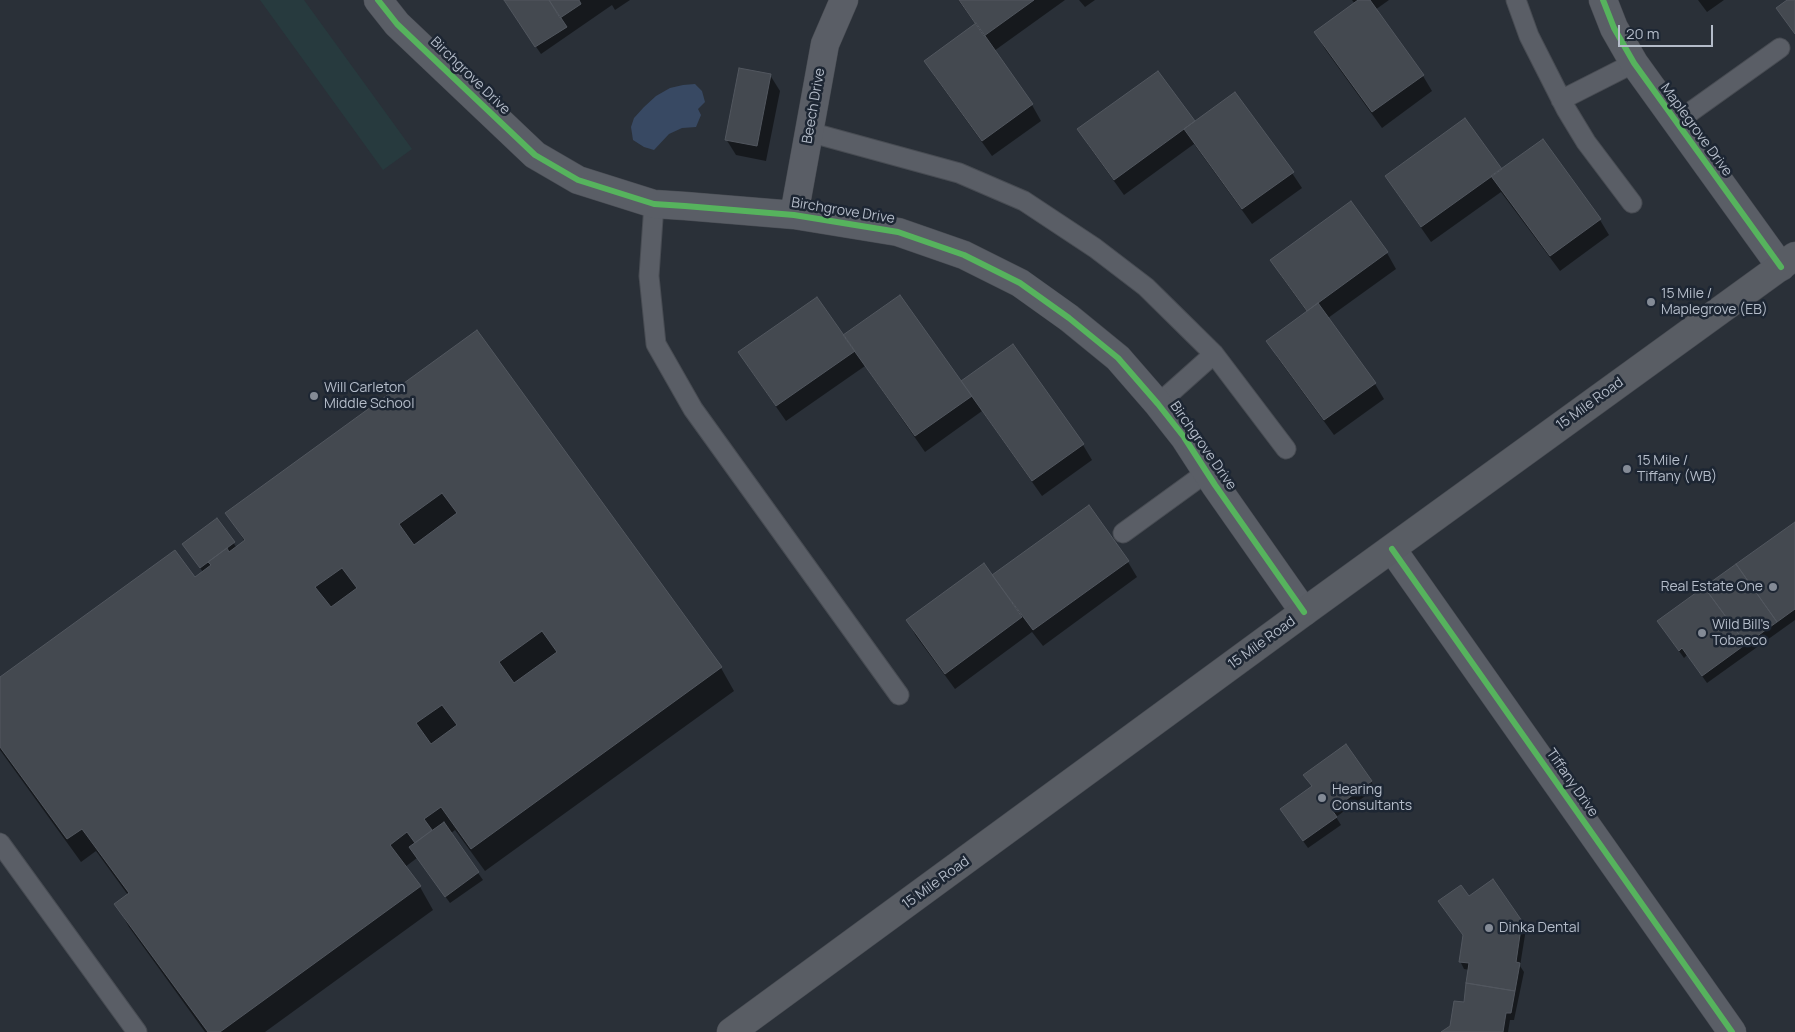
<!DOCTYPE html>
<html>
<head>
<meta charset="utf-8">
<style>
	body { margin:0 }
	#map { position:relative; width:1795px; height:1032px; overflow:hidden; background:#2a3038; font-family:Manrope,sans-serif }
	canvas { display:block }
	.scale { position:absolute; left:1618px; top:25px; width:95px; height:22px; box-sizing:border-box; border:2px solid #b4bcc9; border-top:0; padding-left:6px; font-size:15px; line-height:18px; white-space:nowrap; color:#b4bcc9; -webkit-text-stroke:4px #1d2633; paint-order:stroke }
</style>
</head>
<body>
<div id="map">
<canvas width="1795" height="1032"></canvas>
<div class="scale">20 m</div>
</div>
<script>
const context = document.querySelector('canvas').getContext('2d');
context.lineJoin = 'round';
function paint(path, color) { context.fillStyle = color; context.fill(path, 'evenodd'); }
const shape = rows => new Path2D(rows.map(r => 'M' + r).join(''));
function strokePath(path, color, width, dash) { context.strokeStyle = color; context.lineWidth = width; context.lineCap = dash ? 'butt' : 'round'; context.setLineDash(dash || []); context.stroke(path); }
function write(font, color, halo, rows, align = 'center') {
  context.font = font + ' Manrope,sans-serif'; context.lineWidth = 5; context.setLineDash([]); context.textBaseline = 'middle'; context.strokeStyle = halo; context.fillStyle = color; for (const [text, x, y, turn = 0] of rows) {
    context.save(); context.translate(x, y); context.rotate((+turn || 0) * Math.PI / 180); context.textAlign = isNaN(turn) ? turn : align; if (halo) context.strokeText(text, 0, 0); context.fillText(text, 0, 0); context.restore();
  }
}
paint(shape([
	[260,0,304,0,412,149,383,170]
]), '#273a3e');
paint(shape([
	[695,84,702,91,705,102,698,109,701,115,696,127,682,128,669,134,654,150,644,147,633,140,631,127,634,118,644,107,656,96,670,88,683,85]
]), '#384963');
paint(shape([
	[504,0,630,0,615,10,612,5,541,54],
	[958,0,1065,0,994,51,1032,105,1041,121,992,156,935,77,926,61,976,25],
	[1079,0,1095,0,1085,7],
	[1352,0,1389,0,1375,10,1423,76,1432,91,1382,128,1325,49,1316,33,1355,4],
	[1698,0,1724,0,1707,12],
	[1157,72,1194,123,1292,173,1302,188,1252,224,1194,144,1124,195,1088,145,1079,129],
	[770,75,780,91,766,161,736,155,726,139],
	[1502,170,1600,220,1609,235,1560,271,1501,192,1431,242,1396,192,1386,176],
	[1387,253,1396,269,1328,318,1375,384,1384,399,1334,435,1277,357,1268,341,1307,312,1281,276,1272,260],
	[476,332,721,668,734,691,485,871,455,830,450,834,483,880,450,903,417,858,405,867,420,887,433,910,265,1032,205,1032,129,927,116,904,128,895,96,851,81,862,0,750,0,679,194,579,203,572,183,544,217,520,237,548,245,542,227,513],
	[843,336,961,383,1083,445,1092,460,1042,496,982,411,925,452,865,366,786,421,749,368,740,353],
	[1795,523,1795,620,1707,683,1687,655,1684,658,1663,629],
	[1128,562,1137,577,1043,646,1032,632,955,689,916,636,907,620,992,577],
	[1305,775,1371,781,1375,789,1336,817,1341,825,1308,848,1286,817,1313,787],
	[1469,898,1521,921,1526,929,1520,966,1524,972,1514,1020,1510,1020,1508,1032,1443,1032,1451,1026,1465,1004,1470,970,1464,969,1460,961,1464,936,1444,909]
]), '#0007');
const building = shape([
	[504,0,549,0,567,27,535,47,504,0],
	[549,0,579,0,581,4,560,18,549,0],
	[959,0,1034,0,984,36,959,0],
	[1358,0,1370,0,1424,75,1372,112,1314,32,1358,0],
	[1787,0,1795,0,1795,34,1776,8,1787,0],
	[976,23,1033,104,982,141,924,61,976,23],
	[739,68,771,74,757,146,725,140,739,68],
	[1158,71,1195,121,1114,180,1077,129,1158,71],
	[1235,92,1294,172,1242,209,1184,129,1235,92],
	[1465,118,1502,169,1421,227,1385,176,1465,118],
	[1543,139,1601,219,1550,256,1491,176,1543,139],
	[1351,201,1388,252,1307,311,1270,260,1351,201],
	[900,295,972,396,915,436,843,335,900,295],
	[817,297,855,351,776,406,738,352,817,297],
	[1318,303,1376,383,1324,420,1266,341,1318,303],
	[477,330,722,667,471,849,441,807,424,819,432,830,415,843,407,832,390,845,421,886,220,1032,208,1032,114,904,129,893,82,829,67,839,0,747,0,677,175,550,195,577,211,565,208,562,227,548,229,552,245,540,225,513,477,330],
	[442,493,457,513,414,545,399,524,442,493],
	[342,568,357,588,331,607,315,587,342,568],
	[542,631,557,652,514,683,499,662,542,631],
	[442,705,457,725,431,744,416,723,442,705],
	[1013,344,1084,444,1032,481,961,381,1013,344],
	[1089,505,1129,561,1033,630,992,575,1089,505],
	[217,518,235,542,200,568,182,544,217,518],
	[1795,522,1795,609,1777,622,1736,564,1795,522],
	[984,563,1022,617,945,674,906,620,984,563],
	[1736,564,1777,622,1746,644,1704,587,1736,564],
	[1704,587,1746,644,1702,676,1682,648,1679,651,1657,621,1704,587],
	[1346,744,1372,781,1332,810,1337,817,1303,841,1280,809,1312,786,1303,775,1346,744],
	[444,822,479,872,445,897,409,847,444,822],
	[1493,879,1522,921,1516,962,1520,963,1515,991,1466,983,1469,963,1459,962,1463,935,1438,901,1461,885,1469,896,1493,879],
	[1466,983,1515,991,1511,1013,1506,1013,1503,1032,1441,1032,1450,1026,1454,1001,1464,1002,1466,983]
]);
paint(building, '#444950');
strokePath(building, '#52575f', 1);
const service = shape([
	[1516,0,1529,36,1566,109,1586,142,1632,203],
	[1561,100,1634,63],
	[1675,123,1780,48],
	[809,132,959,173,1024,201,1095,248,1146,287,1214,354,1286,449],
	[654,204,649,276,656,344,693,409,899,695],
	[1158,404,1214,354],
	[1123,533,1207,472],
	[0,843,137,1032]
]);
const minor = shape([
	[378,0,397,24,535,155,578,180,654,204,685,206,794,215,898,232,964,255,1020,283,1069,318,1118,358,1158,404,1184,437,1215,485,1304,612],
	[1603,0,1614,28,1634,63,1781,267],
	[794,215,825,44,844,0],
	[1392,549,1732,1032]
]);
const secondary = shape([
	[731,1032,1304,612,1795,256]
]);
strokePath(service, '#484c53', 21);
strokePath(minor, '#484c53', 29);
strokePath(secondary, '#484c53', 29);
strokePath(service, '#5a5e66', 19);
strokePath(minor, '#5a5e66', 28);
strokePath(secondary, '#595d64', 28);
strokePath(shape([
	[378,0,397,24,535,155,578,180,654,204,685,206,794,215,898,232,964,255,1020,283,1069,318,1118,358,1158,404,1184,437,1215,485,1304,612],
	[1603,0,1614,28,1634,63,1781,267],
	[1392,549,1732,1032]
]), '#56b35d', 6);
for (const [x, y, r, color] of [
	[1651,302,5,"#848b96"],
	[314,396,5,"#848b96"],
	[1627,469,5,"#848b96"],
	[1773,587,5,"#848b96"],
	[1702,633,5,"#848b96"],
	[1322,798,5,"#848b96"],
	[1489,928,5,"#848b96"]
]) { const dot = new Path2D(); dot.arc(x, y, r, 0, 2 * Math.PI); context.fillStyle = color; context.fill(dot); strokePath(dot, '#1d2633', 2); }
write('14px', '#b4bcc9', '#1d2633', [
	["Birchgrove Drive",470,76,44],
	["Beech Drive",814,106,-80],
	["Maplegrove Drive",1696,130,54],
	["Birchgrove Drive",843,211,9],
	["15 Mile Road",1590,404,-36],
	["Birchgrove Drive",1203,446,55],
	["15 Mile Road",1262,643,-36],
	["Tiffany Drive",1572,783,55],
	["15 Mile Road",936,883,-36]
]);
write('14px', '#b4bcc9', '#1d2633', [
	["15 Mile /",1661,294],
	["Maplegrove (EB)",1661,310],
	["Will Carleton",324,388],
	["Middle School",324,404],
	["15 Mile /",1637,461],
	["Tiffany (WB)",1637,477],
	["Real Estate One",1763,587,"right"],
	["Wild Bill's",1712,625],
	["Tobacco",1712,641],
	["Hearing",1332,790],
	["Consultants",1332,806],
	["Dinka Dental",1499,928]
], 'left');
</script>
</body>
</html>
